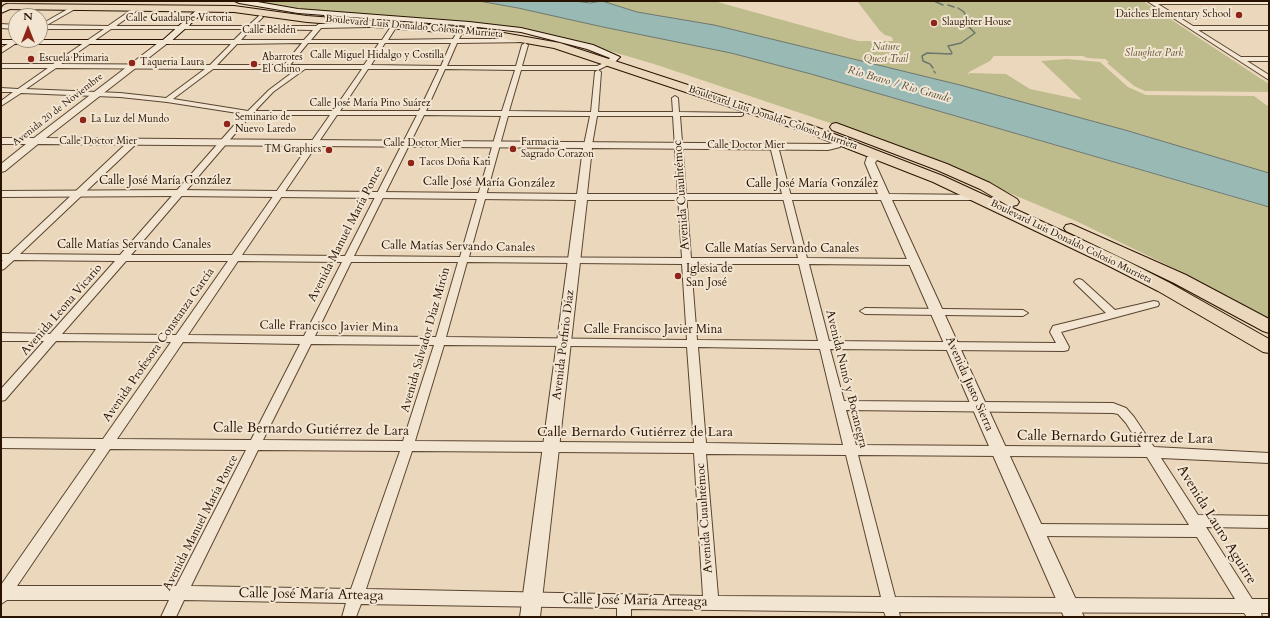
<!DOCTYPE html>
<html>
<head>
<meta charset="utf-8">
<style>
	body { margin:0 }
	#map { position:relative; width:1270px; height:618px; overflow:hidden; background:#ebd8bc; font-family:Cardo,serif }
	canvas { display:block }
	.frame { position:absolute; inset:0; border:2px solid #291200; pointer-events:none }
	.north { position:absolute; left:8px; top:8px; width:40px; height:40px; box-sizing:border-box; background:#f2e6d3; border:1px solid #a2917f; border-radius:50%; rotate:0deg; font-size:11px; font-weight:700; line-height:16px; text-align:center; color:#291200 }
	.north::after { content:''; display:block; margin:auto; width:14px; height:18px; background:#8f2418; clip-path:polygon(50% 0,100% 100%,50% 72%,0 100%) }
</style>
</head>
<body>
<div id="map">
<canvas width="1270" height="618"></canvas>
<div class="frame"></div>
<div class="north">N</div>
</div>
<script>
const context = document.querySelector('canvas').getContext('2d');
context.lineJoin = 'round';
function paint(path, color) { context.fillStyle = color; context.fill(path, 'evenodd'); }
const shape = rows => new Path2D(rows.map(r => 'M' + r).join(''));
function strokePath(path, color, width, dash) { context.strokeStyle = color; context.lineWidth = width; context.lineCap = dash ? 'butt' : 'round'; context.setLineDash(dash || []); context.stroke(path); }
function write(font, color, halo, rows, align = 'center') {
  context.font = font + ' Cardo,serif'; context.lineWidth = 4; context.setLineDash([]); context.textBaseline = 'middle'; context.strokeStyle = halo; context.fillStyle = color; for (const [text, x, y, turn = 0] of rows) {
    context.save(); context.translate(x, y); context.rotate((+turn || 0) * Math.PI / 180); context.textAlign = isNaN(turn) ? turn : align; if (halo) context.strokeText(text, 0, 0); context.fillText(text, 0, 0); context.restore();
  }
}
paint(shape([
	[252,1,479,1,518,8,603,27,731,53,811,74,1260,205,1269,207,1269,320,1165,264,1076,221,957,171,860,133,654,64,579,42,525,28,472,22,324,12],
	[602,1,714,1,858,41,893,41,892,37,885,35,880,31,857,1,1143,1,1269,84,1269,92,1145,91,1134,86,1107,63,1109,62,1105,59,1087,58,1083,56,994,56,990,61,969,72,968,75,970,73,1006,74,1030,89,1082,100,1041,61,1067,59,1100,62,1128,87,1146,95,1254,96,1269,107,1269,173,1125,130,960,85,714,25,637,12]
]), '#bebc8c');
const water = shape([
	[479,1,575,1,590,3,602,1,637,12,714,25,960,85,1125,130,1269,173,1269,207,811,74,731,53,603,27,518,8,479,1]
]);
paint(water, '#99b9b5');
strokePath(water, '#6c766d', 1);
strokePath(shape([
	[934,1,943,5],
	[948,5,954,7],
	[958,8,964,12,967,20],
	[933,68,930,64,923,61,922,56,927,53,951,54,952,53,948,46,961,43,975,33,969,27,972,25,969,22],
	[934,71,935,73]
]), '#6c766d', 1.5);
const minor = shape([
	[1147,1,1269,1,1269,4,1158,4,1193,26,1269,26,1269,30,1198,30,1241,57,1269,57,1269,61,1247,61,1269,75,1269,80,1147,1],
	[73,6,75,7,75,9,47,25,108,26,137,6,139,7,139,9,116,26,248,26,260,15,263,17,254,26,316,26,319,24,369,23,372,25,369,27,321,28,311,40,382,40,390,28,392,27,395,29,388,40,453,39,457,32,459,31,462,33,459,39,529,39,532,41,531,42,457,43,447,66,516,66,522,45,525,43,528,45,522,66,597,66,609,61,612,63,598,70,521,70,509,111,591,112,595,72,598,70,601,72,598,112,673,112,672,98,675,96,678,98,679,112,743,113,743,115,741,116,680,116,691,258,798,258,770,146,774,144,778,146,807,258,914,259,919,262,914,265,809,264,829,341,1056,343,1050,332,1053,326,1106,313,1076,284,1074,282,1076,280,1079,279,1082,280,1115,310,1154,301,1158,302,1159,304,1158,306,1061,332,1069,347,1068,350,1064,351,830,349,844,401,1113,403,1126,408,1134,417,1154,447,1269,453,1269,463,1161,458,1198,515,1269,516,1269,528,1206,527,1252,599,1269,599,1269,613,1261,613,1262,617,1247,617,1244,613,899,612,900,617,886,617,884,612,631,609,631,617,617,617,617,608,361,604,356,617,342,617,346,603,184,600,176,617,161,617,169,600,7,600,1,604,1,585,96,449,1,448,1,438,103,439,171,342,56,341,5,400,1,401,1,389,44,341,1,341,1,333,50,334,115,261,14,260,4,269,1,270,1,262,3,260,1,260,1,254,9,254,130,140,133,140,137,142,136,144,20,254,120,255,244,114,167,102,120,97,21,93,1,106,1,101,13,92,1,92,1,88,18,89,48,68,1,68,1,64,53,64,104,29,40,29,40,25,73,6],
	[111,29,245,29,234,40,165,40,162,42,165,44,231,44,210,65,61,64,111,29],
	[251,29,313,30,304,40,241,40,251,29],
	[302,43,284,65,217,65,237,44,302,43],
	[308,43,379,43,364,65,290,65,308,43],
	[385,43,451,43,441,66,371,65,385,43],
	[56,68,205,69,166,98,120,93,26,89,56,68],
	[213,69,297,69,269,90,248,111,173,99,213,69],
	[305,69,362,69,333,111,255,111,273,92,305,69],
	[368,69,439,69,419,111,340,111,368,69],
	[445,69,515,70,502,111,426,111,445,69],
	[251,115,330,115,232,255,131,255,251,115],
	[337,115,417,115,345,256,242,255,337,115],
	[424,115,501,116,460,257,354,256,424,115],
	[508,116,590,116,584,145,588,147,592,145,597,116,673,116,682,258,469,257,508,116],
	[126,261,228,261,176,335,62,334,126,261],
	[238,261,342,262,304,336,188,335,238,261],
	[351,262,458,262,436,337,315,336,351,262],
	[467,262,682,264,687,340,446,337,467,262],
	[691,264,799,264,818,341,697,340,691,264],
	[183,342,300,344,251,440,117,439,183,342],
	[311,344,434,345,403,441,263,440,311,344],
	[444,345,687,347,694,443,415,441,444,345],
	[698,347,820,349,843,445,706,443,698,347],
	[846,410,1113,413,1118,414,1126,423,1141,447,856,445,846,410],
	[110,449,246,450,176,586,17,586,110,449],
	[258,450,400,451,351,589,191,586,258,450],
	[412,451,694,453,703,596,366,589,412,451],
	[706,454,846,455,881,597,718,596,706,454],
	[858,455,1147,457,1189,525,1035,524,1030,526,1028,530,1030,534,1035,536,1197,537,1235,599,895,597,858,455],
	[1,24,16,25,16,29,1,28,1,24],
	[16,39,21,40,1,53,1,48,16,39],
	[865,308,1023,310,1028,313,1023,316,865,314,860,311,865,308]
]);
const tertiary = shape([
	[162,40,165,40,169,42,46,138,828,144,833,143,836,138,839,137,844,140,840,147,828,150,592,148,587,194,878,194,865,163,867,157,879,152,884,155,876,161,875,163,889,194,980,195,981,197,976,200,892,200,1084,617,1064,617,881,200,587,200,540,617,520,617,576,200,178,196,1,197,1,191,178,190,577,194,583,148,38,144,5,171,1,172,1,164,26,144,1,144,1,138,34,138,162,40]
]);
const secondary = shape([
	[235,1,252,1,298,9,469,22,521,28,593,45,620,57,612,65,609,66,605,63,610,58,587,49,521,32,469,26,298,13,239,3,235,1],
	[7,5,11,7,10,9,1,13,1,8,7,5],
	[200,7,203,7,207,9,168,44,1,44,1,40,163,40,200,7]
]);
const trunk = shape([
	[7,4,234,6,307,16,481,29,560,43,816,127,943,176,1117,256,1170,283,1269,339,1269,353,1263,352,1158,291,1105,264,933,182,808,133,554,48,481,35,307,22,234,12,4,9,2,7,4,5,7,4],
	[836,123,947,164,990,183,1017,199,1019,202,1017,205,1012,206,1007,205,980,189,937,170,832,130,830,127,832,124,836,123],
	[1071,224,1186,275,1269,319,1269,333,1263,331,1174,283,1066,231,1064,228,1066,225,1071,224]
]);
strokePath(minor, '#5a442f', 2);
strokePath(tertiary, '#5a442f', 2);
strokePath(secondary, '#291200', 2);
strokePath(trunk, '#291200', 2);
paint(minor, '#f2e6d3');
paint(tertiary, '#f2e6d3');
paint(secondary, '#f2e6d3');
paint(trunk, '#ebd8bc');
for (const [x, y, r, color] of [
	[1239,15,4,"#8f2418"],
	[934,23,4,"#8f2418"],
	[31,59,4,"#8f2418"],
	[132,63,4,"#8f2418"],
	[254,64,4,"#8f2418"],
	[83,120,4,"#8f2418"],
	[227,124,4,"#8f2418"],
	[513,149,4,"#8f2418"],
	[329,150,4,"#8f2418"],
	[411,163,4,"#8f2418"],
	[678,276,4,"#8f2418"]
]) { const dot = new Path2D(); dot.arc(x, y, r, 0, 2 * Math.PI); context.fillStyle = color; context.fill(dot); strokePath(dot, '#f2e6d3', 1.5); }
write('10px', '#291200', '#f2e6d3', [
	["Daiches Elementary School",1231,15,"right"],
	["Slaughter House",942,23],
	["Abarrotes",262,58],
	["El Chino",262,70],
	["Escuela Primaria",39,59],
	["Taqueria Laura",140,63],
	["Seminario de",235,118],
	["Nuevo Laredo",235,130],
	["La Luz del Mundo",91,120],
	["Farmacia",521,143],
	["Sagrado Corazon",521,155],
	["TM Graphics",321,150,"right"],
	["Tacos Doña Kati",419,163]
], 'left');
write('10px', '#291200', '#f2e6d3', [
	["Calle Guadalupe Victoria",179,19],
	["Boulevard Luis Donaldo Colosio Murrieta",414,27,5],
	["Calle Beldén",269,31],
	["Calle Miguel Hidalgo y Costilla",377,56],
	["Calle José María Pino Suárez",370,104],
	["Avenida 20 de Noviembre",58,110,-38],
	["Boulevard Luis Donaldo Colosio Murrieta",773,118,19],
	["Calle Doctor Mier",98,142],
	["Calle Doctor Mier",422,144],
	["Calle Doctor Mier",746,146],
	["Boulevard Luis Donaldo Colosio Murrieta",1071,242,26]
]);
write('italic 10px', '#5d4e31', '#f2e6d3', [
	["Nature",886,48],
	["Quest Trail",886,60],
	["Slaughter Park",1154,54]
]);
write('italic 11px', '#504c3f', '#f2e6d3', [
	["Río Bravo / Rio Grande",899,85,16]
]);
write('12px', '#291200', '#f2e6d3', [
	["Calle José María González",165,181],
	["Calle José María González",489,183,1],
	["Calle José María González",812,184],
	["Avenida Cuauhtémoc",682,195,-94],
	["Avenida Manuel María Ponce",346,234,-63],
	["Calle Matías Servando Canales",134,245],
	["Calle Matías Servando Canales",458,247,1],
	["Calle Matías Servando Canales",782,249],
	["Avenida Leona Vicario",62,310,-49],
	["Calle Francisco Javier Mina",329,327,1],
	["Calle Francisco Javier Mina",653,330],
	["Avenida Salvador Díaz Mirón",426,340,-74],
	["Avenida Profesora Constanza García",159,345,-55],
	["Avenida Porfirio Díaz",564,345,-83],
	["Avenida Nunó y Bocanegra",846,379,76],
	["Avenida Justo Sierra",969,384,66],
	["Avenida Cuauhtémoc",705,518,-94],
	["Avenida Manuel María Ponce",201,523,-63]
]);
write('12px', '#291200', '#f2e6d3', [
	["Iglesia de",686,269],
	["San José",686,283]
], 'left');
write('14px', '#291200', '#f2e6d3', [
	["Calle Bernardo Gutiérrez de Lara",311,430,1],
	["Calle Bernardo Gutiérrez de Lara",635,433],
	["Calle Bernardo Gutiérrez de Lara",1115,438,1],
	["Avenida Lauro Aguirre",1216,525,58],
	["Calle José María Arteaga",311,595,1],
	["Calle José María Arteaga",635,601,1]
]);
</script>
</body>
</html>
